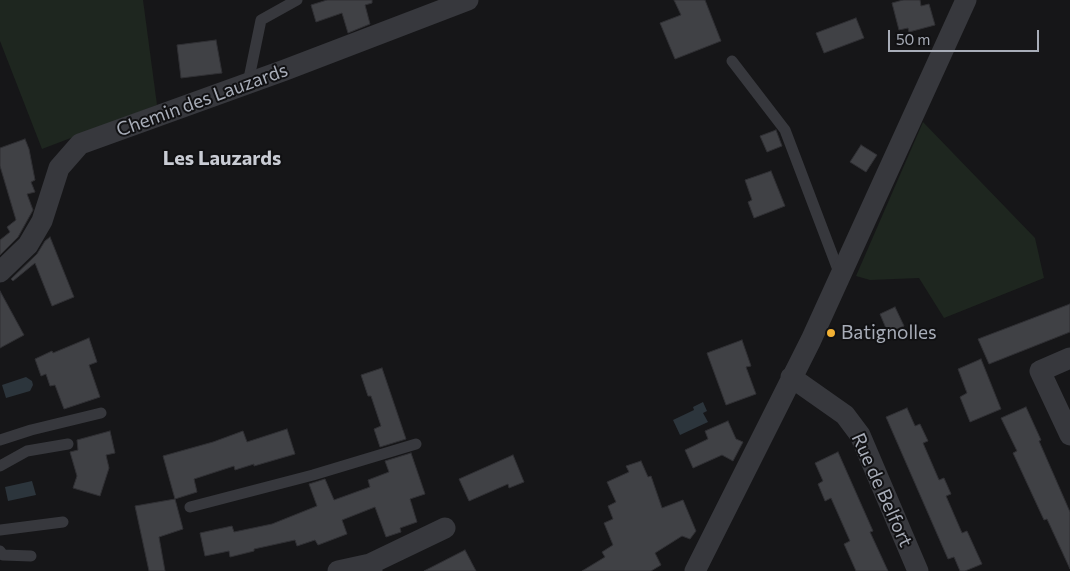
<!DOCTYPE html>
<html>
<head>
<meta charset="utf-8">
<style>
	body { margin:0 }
	#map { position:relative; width:1070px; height:571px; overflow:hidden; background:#161618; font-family:Commissioner,sans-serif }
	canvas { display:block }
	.scale { position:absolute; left:888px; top:30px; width:151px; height:22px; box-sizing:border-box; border:2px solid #a8adb8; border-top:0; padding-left:6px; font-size:15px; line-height:18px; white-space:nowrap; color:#a8adb8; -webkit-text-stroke:4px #111113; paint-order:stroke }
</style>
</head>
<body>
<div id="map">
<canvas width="1070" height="571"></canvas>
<div class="scale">50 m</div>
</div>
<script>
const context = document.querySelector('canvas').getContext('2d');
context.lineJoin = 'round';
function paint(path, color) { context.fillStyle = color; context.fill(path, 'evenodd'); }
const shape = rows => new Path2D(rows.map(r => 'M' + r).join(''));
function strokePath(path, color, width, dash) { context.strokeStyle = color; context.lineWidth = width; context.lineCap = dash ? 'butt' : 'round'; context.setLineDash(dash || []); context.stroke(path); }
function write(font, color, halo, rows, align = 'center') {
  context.font = font + ' Commissioner,sans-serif'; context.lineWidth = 4; context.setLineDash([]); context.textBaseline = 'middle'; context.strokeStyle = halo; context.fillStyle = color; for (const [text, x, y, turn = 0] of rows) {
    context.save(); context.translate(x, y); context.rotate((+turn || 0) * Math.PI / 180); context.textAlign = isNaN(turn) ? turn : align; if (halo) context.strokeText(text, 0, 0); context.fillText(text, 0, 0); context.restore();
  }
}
paint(shape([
	[0,0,143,0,157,105,42,149,0,41],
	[923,122,1035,238,1044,278,944,318,919,278,870,280,856,276]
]), '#1e261f');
paint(shape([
	[26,377,32,381,33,385,30,391,6,398,2,385],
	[703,402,707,411,703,413,708,422,680,435,673,420,694,410,693,407],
	[32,481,36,495,8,501,5,487]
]), '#2c353c');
const building = shape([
	[327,0,372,0,372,3,365,5,370,24,348,33,342,13,316,22,311,5,327,0],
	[674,0,705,0,721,41,675,59,660,23,681,15,674,0],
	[903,0,920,0,921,6,929,4,935,25,909,32,908,28,899,30,892,3,903,0],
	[856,18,864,38,824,53,816,33,856,18],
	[216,40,222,73,181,78,177,45,216,40],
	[776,130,782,146,767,152,760,136,776,130],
	[25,139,29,149,35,180,31,182,35,192,27,194,33,210,18,237,0,255,0,240,10,232,7,227,16,220,0,166,0,148,25,139],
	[861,145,877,155,866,172,850,162,861,145],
	[771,171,785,206,754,218,748,202,752,200,745,180,771,171],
	[50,237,74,297,52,306,35,263,13,281,11,279,37,254,45,241,50,237],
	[0,291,24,335,0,348,0,291],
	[1070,304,1070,332,989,364,978,339,1070,304],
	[895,307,904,326,888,333,880,314,895,307],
	[89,338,97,362,89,365,100,397,64,409,55,385,50,386,46,374,41,376,35,359,52,351,53,353,89,338],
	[742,340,751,366,746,367,756,394,726,405,707,353,742,340],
	[981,359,1001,409,970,422,960,397,967,393,958,369,981,359],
	[382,368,406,439,380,447,374,429,381,426,371,396,368,396,361,375,382,368],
	[1026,407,1041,440,1039,441,1070,512,1070,569,1047,519,1044,520,1013,453,1017,451,1001,418,1026,407],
	[907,408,915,426,920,424,928,441,923,443,939,480,944,478,951,494,946,496,962,533,967,531,982,564,965,571,960,571,954,557,948,559,886,417,907,408],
	[728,421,736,439,743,442,733,461,722,455,693,468,685,450,708,439,705,431,728,421],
	[287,429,295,454,254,466,254,464,235,470,234,466,194,479,197,492,175,499,163,456,213,442,243,431,247,442,287,429],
	[110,431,115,453,106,455,109,468,100,496,73,488,77,476,70,452,78,450,77,440,110,431],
	[838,452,873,531,870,532,888,571,856,571,844,544,850,541,831,498,825,501,818,484,823,481,815,463,838,452],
	[411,453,425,494,410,499,417,522,400,528,401,532,386,537,375,507,342,520,347,534,318,545,315,540,297,546,295,540,254,549,254,551,230,557,229,551,205,556,200,533,232,526,234,532,272,524,317,506,309,484,325,479,334,500,370,487,368,480,389,472,385,461,411,453],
	[513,455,524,482,509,488,508,484,469,501,459,479,513,455],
	[641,461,648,477,651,476,662,508,683,500,696,531,690,539,682,536,655,553,661,565,651,571,582,571,605,557,602,552,613,545,604,523,613,519,608,506,616,502,607,482,629,472,626,466,641,461],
	[175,499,183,529,159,537,165,571,149,571,135,506,175,499],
	[465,550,476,571,424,571,465,550]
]);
paint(building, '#404145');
strokePath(building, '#303034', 1);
strokePath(shape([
	[732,61,785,130,840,275],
	[248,83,261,20,297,0],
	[0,440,31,430,101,413],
	[0,466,27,451,68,444],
	[190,507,313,475,416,444],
	[0,530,63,522],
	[0,551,3,555,31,556]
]), '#37383d', 11);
strokePath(shape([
	[0,272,28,245,42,221,59,168,80,144,285,70,468,0],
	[1070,358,1040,371,1070,435],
	[791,377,845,415,860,435,918,571],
	[338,571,370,564],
	[372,571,370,564,445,528],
	[695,571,811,340,966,0]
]), '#37383d', 21);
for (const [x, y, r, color] of [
	[831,333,5,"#f2b134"]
]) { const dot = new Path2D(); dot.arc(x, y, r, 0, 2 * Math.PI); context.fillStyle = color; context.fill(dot); strokePath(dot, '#111113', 2); }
write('19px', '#a8adb8', '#111113', [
	["Chemin des Lauzards",202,100,-20],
	["Rue de Belfort",882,490,66]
]);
write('19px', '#a8adb8', '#111113', [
	["Batignolles",841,333]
], 'left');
write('bold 20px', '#c9ccd4', '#111113', [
	["Les Lauzards",222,158]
]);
</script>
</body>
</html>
